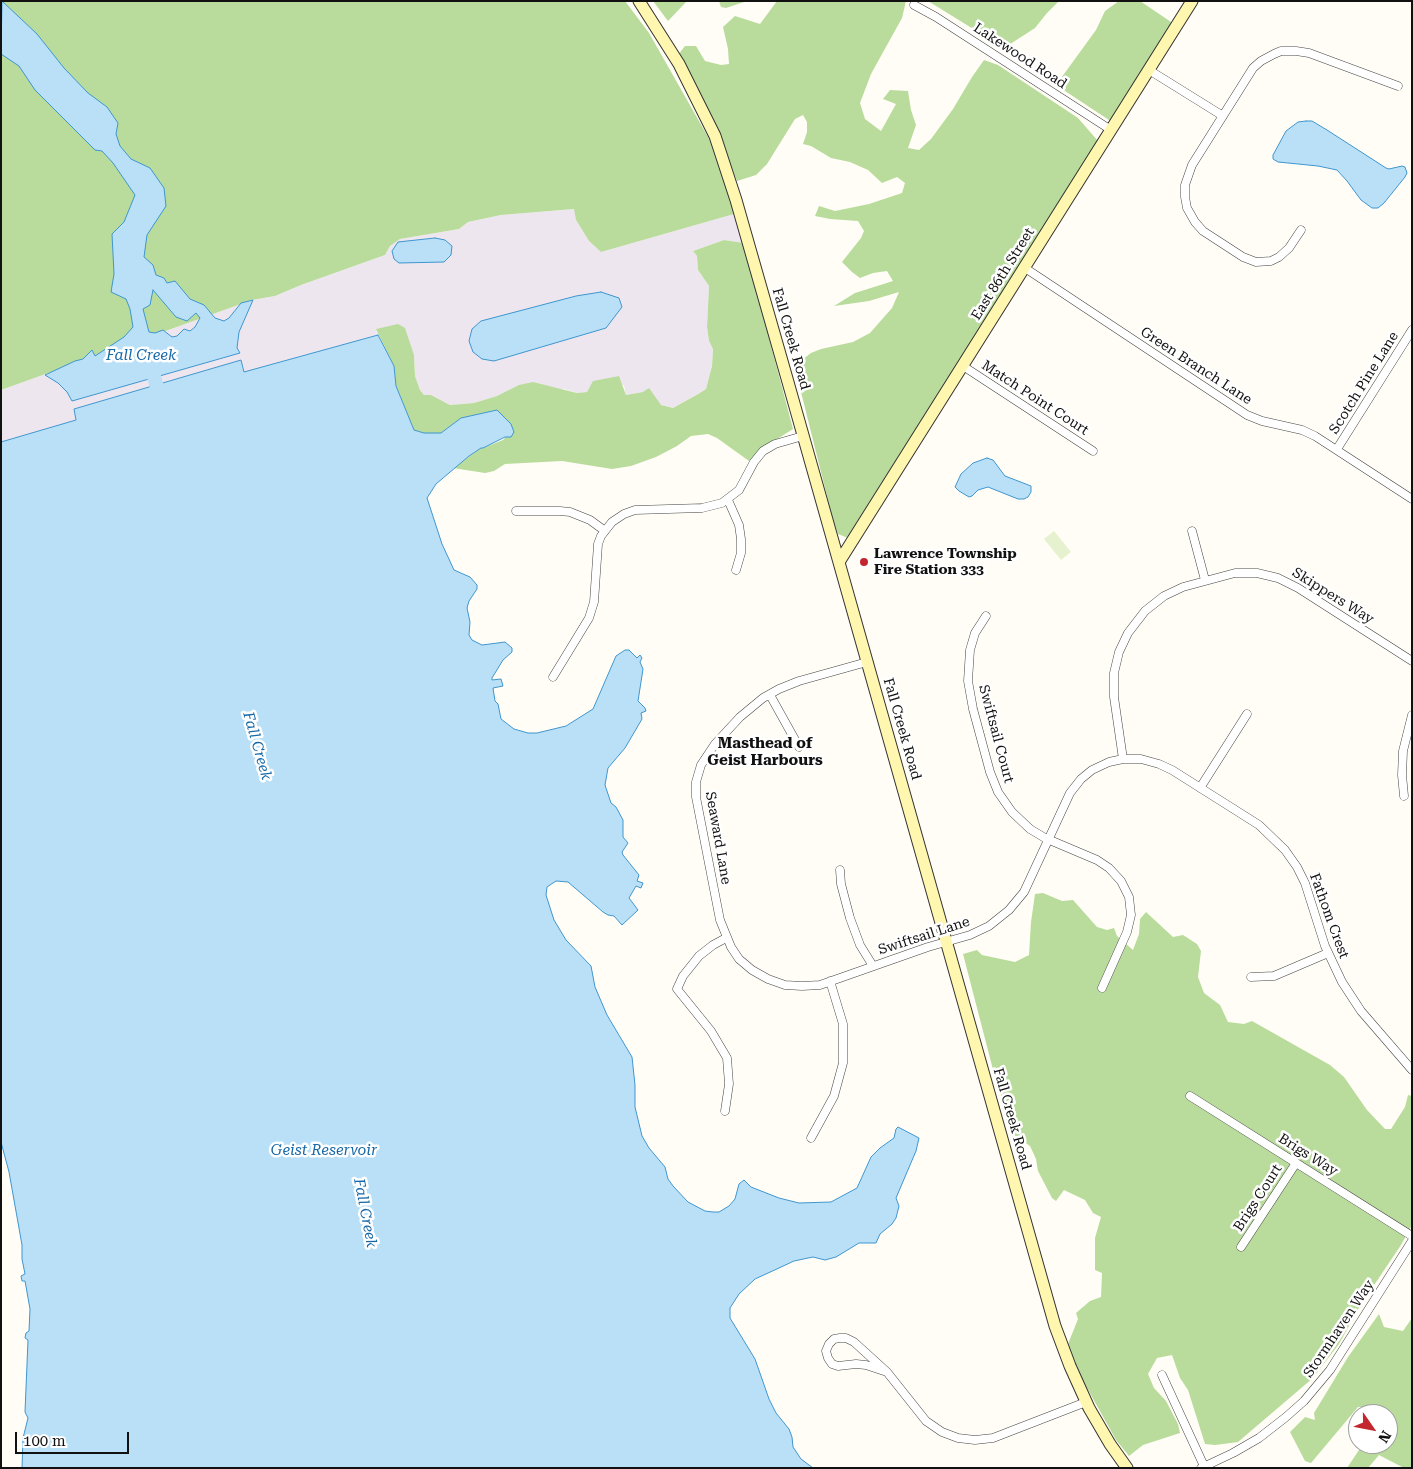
<!DOCTYPE html>
<html>
<head>
<meta charset="utf-8">
<style>
	body { margin:0 }
	#map { position:relative; width:1413px; height:1469px; overflow:hidden; background:#fffdf5; font-family:"Roboto Serif",serif }
	canvas { display:block }
	.frame { position:absolute; inset:0; border:2px solid #111; pointer-events:none }
	.north { position:absolute; left:1348px; top:1404px; width:50px; height:50px; box-sizing:border-box; background:#fff; border:1px solid #a0a0a0; border-radius:50%; rotate:123deg; font-size:14px; font-weight:700; line-height:20px; text-align:center; color:#111 }
	.north::after { content:''; display:block; margin:auto; width:18px; height:22px; background:#c4262e; clip-path:polygon(50% 0,100% 100%,50% 72%,0 100%) }
	.scale { position:absolute; left:15px; top:1432px; width:114px; height:22px; box-sizing:border-box; border:2px solid #111; border-top:0; padding-left:6px; font-size:15px; line-height:18px; white-space:nowrap; color:#111; -webkit-text-stroke:4px #fff; paint-order:stroke }
</style>
</head>
<body>
<div id="map">
<canvas width="1413" height="1469"></canvas>
<div class="frame"></div>
<div class="north">N</div>
<div class="scale">100 m</div>
</div>
<script>
const context = document.querySelector('canvas').getContext('2d');
context.lineJoin = 'round';
function paint(path, color) { context.fillStyle = color; context.fill(path, 'evenodd'); }
const shape = rows => new Path2D(rows.map(r => 'M' + r).join(''));
function strokePath(path, color, width, dash) { context.strokeStyle = color; context.lineWidth = width; context.lineCap = dash ? 'butt' : 'round'; context.setLineDash(dash || []); context.stroke(path); }
function write(font, color, halo, rows, align = 'center') {
  context.font = font + ' "Roboto Serif",serif'; context.lineWidth = 5; context.setLineDash([]); context.textBaseline = 'middle'; context.strokeStyle = halo; context.fillStyle = color; for (const [text, x, y, turn = 0] of rows) {
    context.save(); context.translate(x, y); context.rotate((+turn || 0) * Math.PI / 180); context.textAlign = isNaN(turn) ? turn : align; if (halo) context.strokeText(text, 0, 0); context.fillText(text, 0, 0); context.restore();
  }
}
paint(shape([
	[575,209,576,220,589,241,601,252,734,214,744,243,724,240,693,251,697,256,698,270,709,286,707,327,709,341,713,349,712,366,706,389,673,408,661,405,644,392,626,395,624,385,591,386,587,392,577,393,564,389,497,396,474,403,450,405,431,395,424,395,420,390,415,376,414,355,376,329,378,335,244,372,241,360,74,409,76,420,1,442,1,390,252,300,275,296,301,285,385,255,390,246,400,239,459,229,468,222,501,215]
]), '#eee6ef');
paint(shape([
	[1,1,625,1,649,33,716,151,734,214,601,252,589,241,576,220,574,209,501,215,468,222,459,229,400,239,390,246,385,255,301,285,275,296,252,300,1,390],
	[653,1,687,1,668,21],
	[719,1,747,1,726,8,721,7],
	[777,1,906,1,902,18,871,74,860,103,865,119,881,131,896,104,883,99,890,90,908,91,911,110,916,125,908,148,919,150,931,139,953,109,972,77,984,60,998,65,1078,118,1098,141,848,538,838,534,833,520,795,368,798,363,811,353,821,349,853,342,870,333,892,308,899,292,869,301,834,306,855,293,893,281,887,271,873,273,860,278,852,272,842,262,861,238,864,231,858,221,830,219,815,216,819,206,835,211,869,204,902,193,905,183,897,177,882,183,868,170,850,162,831,158,811,146,803,144,807,132,807,122,803,115,795,119,767,164,756,175,737,181,714,124,678,55,685,46,696,46,705,61,721,65,729,64,728,49,723,27,735,16,760,24],
	[928,1,1059,1,1047,13,1035,28,1004,48],
	[1119,1,1140,1,1174,24,1112,122,1056,85,1096,30,1105,11],
	[724,240,744,243,793,429,763,448,749,461,717,438,708,434,691,436,677,446,656,457,631,466,612,469,562,461,505,464,494,471,485,473,453,468,481,448,483,448,503,440,512,430,511,424,497,410,461,418,441,433,424,433,414,430,396,386,394,366,376,329,398,324,405,328,414,355,415,376,420,390,424,395,431,395,450,405,474,403,497,396,519,385,533,382,577,393,587,392,593,381,619,376,626,395,643,392,649,388,661,405,673,408,698,394,706,389,712,366,713,349,709,341,707,327,709,286,698,270,697,256,693,251],
	[1043,893,1062,901,1073,900,1097,927,1107,930,1114,928,1117,936,1133,950,1139,934,1140,919,1146,912,1173,937,1183,935,1197,944,1201,951,1198,977,1204,993,1220,1005,1228,1022,1244,1024,1252,1021,1330,1065,1344,1077,1367,1110,1385,1129,1391,1129,1405,1107,1408,1095,1412,1096,1412,1225,1401,1245,1360,1306,1339,1344,1313,1378,1238,1442,1215,1445,1205,1444,1188,1390,1180,1378,1172,1355,1157,1358,1148,1374,1154,1388,1166,1401,1178,1424,1180,1433,1143,1445,1129,1456,1116,1440,1081,1377,1071,1353,1068,1344,1078,1319,1076,1313,1090,1301,1101,1297,1102,1273,1095,1270,1095,1238,1101,1217,1093,1213,1085,1200,1064,1190,1056,1201,1052,1198,1038,1171,1036,1159,1030,1146,1016,1136,1012,1135,1007,1123,1003,1101,997,1085,963,954,977,950,982,955,1015,962,1029,955,1031,922,1035,894],
	[1379,1314,1384,1327,1403,1331,1412,1318,1412,1468,1404,1468,1379,1455,1368,1468,1347,1468,1363,1444,1388,1444,1388,1414,1378,1414,1379,1409,1369,1407,1358,1407,1311,1463,1305,1461,1290,1432,1305,1417,1315,1420,1314,1413,1348,1357]
]), '#b9dc9c');
paint(shape([
	[1054,531,1071,552,1061,560,1044,539]
]), '#e6f2cf');
const water = shape([
	[2,1,37,34,64,68,88,93,107,107,118,123,116,134,120,146,131,159,150,168,164,188,166,206,147,235,144,257,153,265,156,275,164,278,167,283,175,281,190,299,204,305,215,318,224,321,229,318,241,303,253,300,239,332,237,348,240,353,72,401,67,392,58,383,45,375,75,361,83,359,92,350,95,356,124,337,133,327,130,309,126,299,111,292,114,274,112,234,124,222,135,195,113,163,102,151,95,150,35,90,19,66,1,54,2,1],
	[153,290,176,317,187,321,196,313,200,318,195,327,190,331,184,329,177,336,172,337,163,330,155,333,149,332,143,309,150,305,153,290],
	[1306,121,1312,121,1327,130,1386,168,1389,169,1402,166,1405,167,1407,173,1405,177,1384,203,1378,208,1372,208,1361,200,1347,181,1337,170,1318,166,1278,162,1273,159,1273,155,1286,131,1298,122,1306,121],
	[435,238,445,240,452,246,451,255,444,262,399,263,394,259,392,251,398,242,435,238],
	[601,292,619,298,622,307,606,328,494,361,482,359,473,352,469,341,472,329,481,321,576,296,601,292],
	[378,335,394,366,396,386,414,430,424,433,441,433,461,418,497,410,511,424,514,432,511,437,505,437,483,448,481,448,469,456,436,484,427,498,442,544,454,570,470,577,477,585,477,589,469,601,467,608,470,622,469,635,472,640,482,645,505,642,512,648,512,652,503,660,492,678,492,680,501,679,503,686,493,688,495,701,498,704,501,719,514,729,528,733,537,733,566,726,593,709,616,656,625,650,629,650,637,658,640,655,642,658,640,662,643,669,638,701,645,708,646,711,641,713,642,719,625,748,608,768,605,785,611,803,616,807,623,820,623,837,628,843,622,852,623,855,639,875,637,881,643,883,641,888,636,886,629,898,638,910,622,925,614,916,608,915,603,912,568,882,556,881,547,887,546,895,554,920,566,940,591,966,595,987,607,1015,632,1057,635,1085,635,1107,642,1136,649,1148,665,1167,668,1179,673,1186,688,1202,705,1211,713,1212,719,1212,729,1206,735,1199,739,1184,744,1180,751,1187,779,1198,799,1203,831,1202,857,1188,871,1157,880,1148,894,1138,896,1129,898,1127,919,1138,916,1151,896,1198,899,1206,896,1218,892,1224,880,1234,876,1243,859,1243,836,1257,825,1260,813,1257,794,1261,779,1268,755,1279,739,1294,730,1308,730,1318,755,1359,769,1399,776,1413,789,1429,792,1437,793,1447,801,1459,813,1468,22,1468,23,1438,28,1418,25,1412,28,1340,25,1338,26,1333,29,1331,30,1309,25,1281,22,1281,21,1276,25,1274,22,1259,22,1245,9,1172,1,1142,1,442,76,420,74,409,241,360,244,372,378,335],
	[987,458,993,460,1005,476,1031,486,1031,492,1028,497,1024,499,1018,499,988,487,978,490,972,496,969,497,959,491,955,487,961,474,973,463,987,458]
]);
paint(water, '#b9e0f7');
strokePath(water, '#3f96cf', 1);
strokePath(shape([
	[150,361,161,403]
]), '#b9e0f7', 14);
const street = shape([
	[914,5,936,17,1111,130],
	[1149,70,1223,116],
	[1301,230,1289,248,1279,257,1271,261,1256,262,1243,257,1203,231,1195,222,1187,208,1185,197,1185,185,1192,165,1253,68,1261,61,1274,54,1281,51,1296,51,1309,53,1398,86],
	[1025,268,1247,415,1262,421,1302,430,1315,436,1412,499],
	[963,366,1093,451],
	[1337,449,1412,330],
	[728,500,739,525,741,539,741,553,736,570],
	[516,511,560,511,570,512,590,520,605,531],
	[1192,531,1205,580],
	[986,616,975,633,970,650,968,681,973,709,990,772,998,792,1012,812,1030,829,1045,838,1097,860,1109,868,1121,881,1129,897,1131,915,1127,932,1102,988],
	[867,662,799,681,779,689,763,698,740,717,715,744,701,765,696,782,696,797,720,920,731,947,739,959,752,970,768,979,785,985,802,986,820,985,928,947,970,935,989,926,1009,910,1024,892,1070,793,1081,779,1092,770,1109,762,1123,759,1141,759,1159,764,1172,770,1259,825,1285,850,1297,867,1305,883,1325,946,1342,982,1361,1011,1412,1070],
	[553,677,589,618,594,602,598,544,601,536,612,522,624,514,635,510,702,508,722,503,739,490,754,462,763,451,775,444,803,436],
	[770,695,799,747],
	[1123,759,1114,697,1114,673,1119,652,1128,633,1145,611,1164,596,1183,587,1235,573,1257,573,1278,578,1298,588,1412,661],
	[1200,788,1247,714],
	[1404,796,1402,775,1403,751,1412,715],
	[840,870,841,884,850,918,860,945,873,966],
	[1251,977,1274,976,1328,953],
	[1190,1096,1412,1236],
	[725,1111,729,1084,727,1058,711,1031,677,989,683,976,699,956,713,945,726,938],
	[811,1138,834,1096,843,1063,843,1024,830,981],
	[1241,1247,1296,1163],
	[887,1372,866,1365,856,1364,838,1366,832,1364,828,1358,826,1351,829,1344,834,1339,840,1338,846,1338,854,1342,887,1372,926,1421,942,1432,958,1438,975,1440,993,1438,1086,1402],
	[1162,1375,1204,1466],
	[1201,1468,1233,1453,1259,1438,1286,1417,1304,1401,1330,1370,1412,1241]
]);
const secondary = shape([
	[639,1,679,64,715,136,736,200,786,375,1055,1326,1070,1366,1089,1408,1110,1444,1127,1468],
	[839,562,1192,1]
]);
strokePath(street, '#444', 9);
strokePath(secondary, '#333', 13);
strokePath(street, '#fff', 8);
strokePath(secondary, '#fff6b0', 11);
for (const [x, y, r, color] of [
	[864,562,5,"#c4262e"]
]) { const dot = new Path2D(); dot.arc(x, y, r, 0, 2 * Math.PI); context.fillStyle = color; context.fill(dot); strokePath(dot, '#fff', 2); }
write('14px', '#111', '#fff', [
	["Lakewood Road",1020,56,33],
	["East 86th Street",1003,274,-58],
	["Fall Creek Road",791,339,74],
	["Green Branch Lane",1196,366,33],
	["Scotch Pine Lane",1364,383,-58],
	["Match Point Court",1035,398,33],
	["Skippers Way",1333,596,32],
	["Fall Creek Road",902,729,74],
	["Swiftsail Court",996,734,75],
	["Seaward Lane",718,838,80],
	["Fathom Crest",1329,916,70],
	["Swiftsail Lane",924,936,-18],
	["Fall Creek Road",1012,1119,74],
	["Brigs Way",1308,1155,32],
	["Brigs Court",1258,1198,-57],
	["Stormhaven Way",1339,1329,-56]
]);
write('bold 14px', '#111', '#fff', [
	["Lawrence Township",874,554],
	["Fire Station 333",874,570]
], 'left');
write('italic 15px', '#1768a6', '#fff', [
	["Fall Creek",141,356],
	["Fall Creek",257,746,74],
	["Geist Reservoir",324,1151],
	["Fall Creek",365,1213,79]
]);
write('bold 15px', '#111', '#fff', [
	["Masthead of",765,744],
	["Geist Harbours",765,761]
]);
</script>
</body>
</html>
